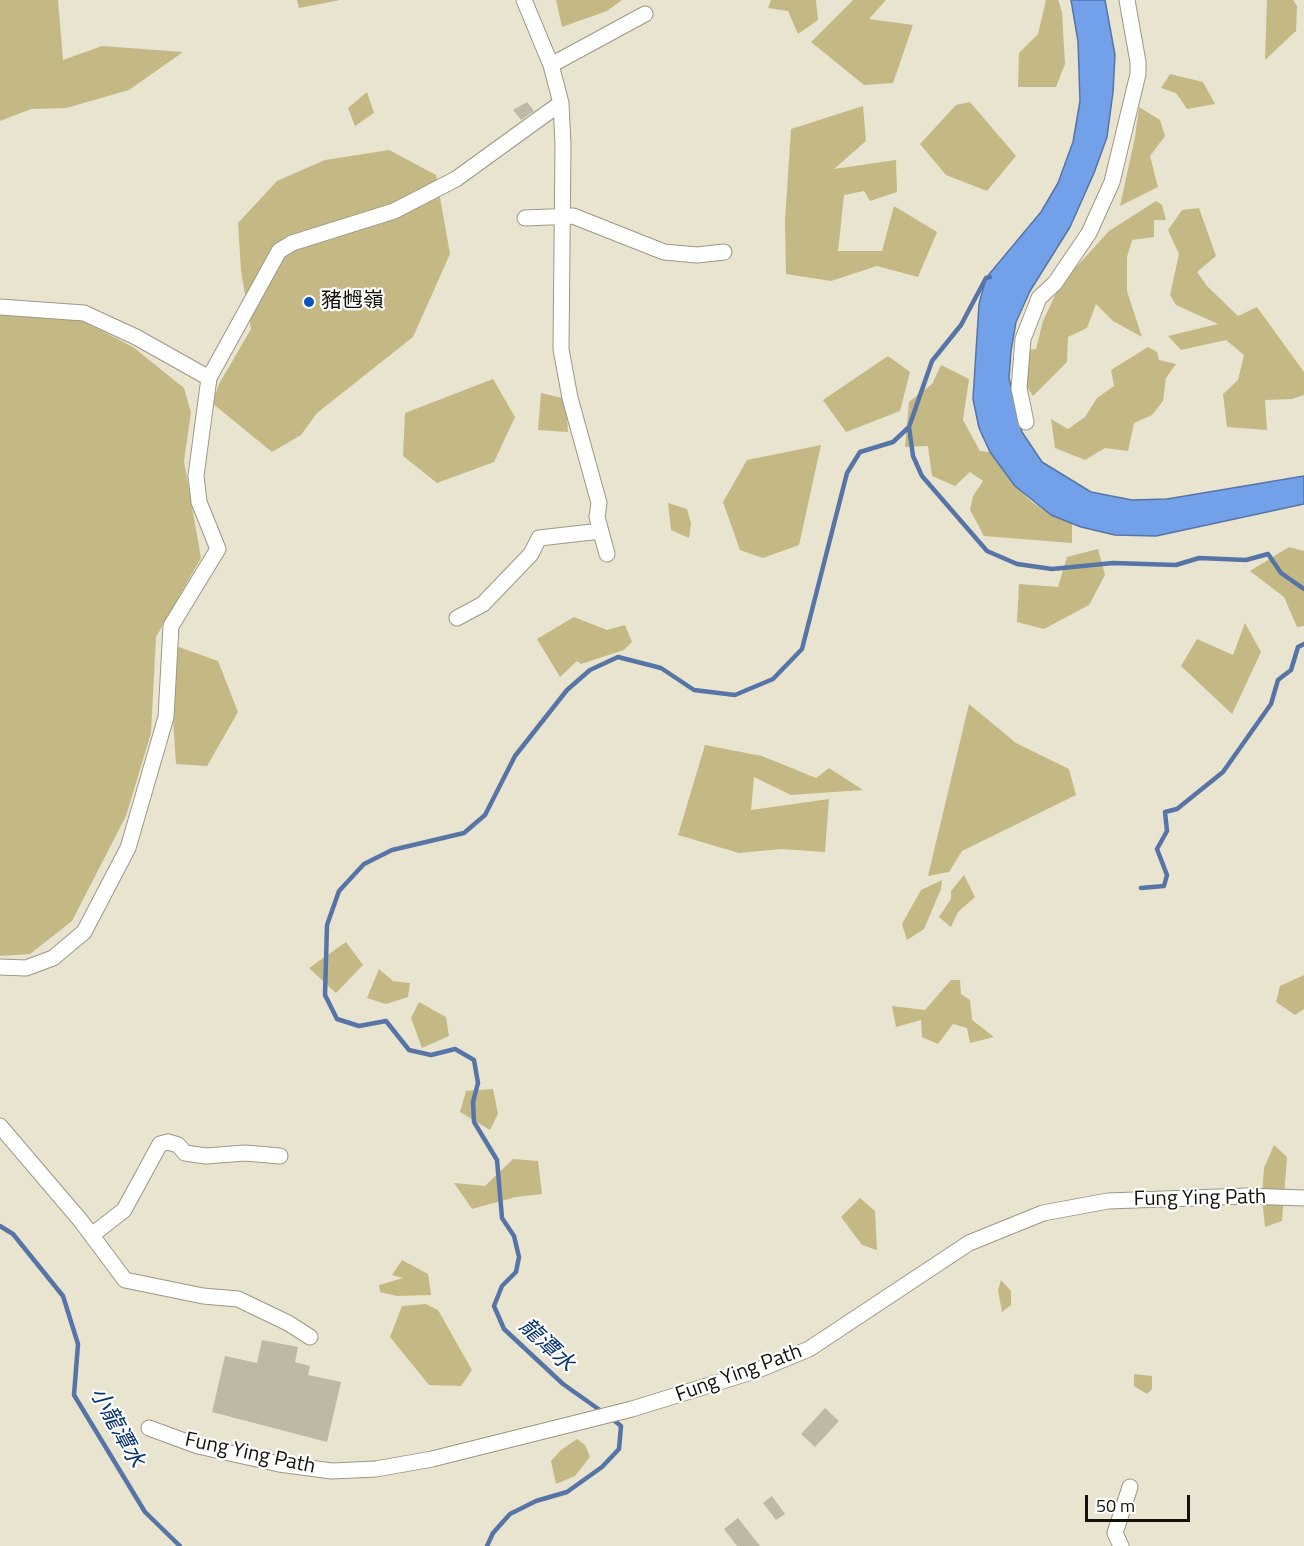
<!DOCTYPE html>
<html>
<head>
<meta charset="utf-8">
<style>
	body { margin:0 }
	#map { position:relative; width:1304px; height:1546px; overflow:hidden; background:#e8e4cf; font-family:"Titillium Web",sans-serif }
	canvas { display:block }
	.scale { position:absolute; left:1085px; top:1495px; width:105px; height:27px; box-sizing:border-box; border:3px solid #13110a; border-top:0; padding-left:8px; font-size:18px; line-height:21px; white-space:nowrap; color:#13110a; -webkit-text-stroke:4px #fff; paint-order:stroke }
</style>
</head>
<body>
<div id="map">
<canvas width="1304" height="1546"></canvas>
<div class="scale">50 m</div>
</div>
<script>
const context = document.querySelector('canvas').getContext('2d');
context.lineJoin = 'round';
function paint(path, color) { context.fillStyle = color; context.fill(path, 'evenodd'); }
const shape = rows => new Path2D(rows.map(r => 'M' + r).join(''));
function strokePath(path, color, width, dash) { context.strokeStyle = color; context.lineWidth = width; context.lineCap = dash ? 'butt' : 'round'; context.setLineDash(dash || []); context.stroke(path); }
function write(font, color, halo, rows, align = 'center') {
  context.font = font + ' "Titillium Web","Noto Sans TC",sans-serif'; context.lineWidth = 4.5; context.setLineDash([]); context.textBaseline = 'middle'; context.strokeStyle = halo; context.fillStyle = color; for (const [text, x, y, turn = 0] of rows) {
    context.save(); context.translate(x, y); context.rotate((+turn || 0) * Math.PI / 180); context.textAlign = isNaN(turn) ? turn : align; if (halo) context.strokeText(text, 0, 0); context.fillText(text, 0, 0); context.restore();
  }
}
paint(shape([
	[0,0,58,0,63,60,102,46,183,52,129,90,66,108,31,109,0,121],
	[297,0,340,0,299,8],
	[556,0,622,0,607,11,562,27],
	[771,0,816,0,818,20,798,34,788,11,768,8],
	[853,0,886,0,869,19,913,25,893,83,864,85,811,42],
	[1046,0,1058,0,1062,12,1065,64,1056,87,1018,87,1019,53,1038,34],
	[1267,0,1293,0,1297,6,1296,31,1265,60],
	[1170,74,1203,82,1215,104,1187,109,1176,93,1161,88],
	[367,92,374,113,355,126,348,108],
	[970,102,1016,156,987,191,946,175,920,144,956,105],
	[863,106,866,141,834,169,896,160,897,192,870,201,864,191,844,195,838,251,882,251,894,206,937,232,918,277,877,266,831,281,786,274,785,221,791,129],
	[1139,107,1160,120,1165,136,1150,156,1158,187,1120,206,1135,137],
	[389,150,436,175,450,254,413,337,317,413,301,435,272,452,212,403,219,384,251,329,241,271,238,223,277,181,325,160],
	[1156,201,1162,205,1166,220,1154,220,1154,237,1132,240,1127,257,1127,291,1142,337,1113,321,1096,304,1087,328,1068,337,1067,362,1033,396,1015,369,1017,352,1036,349,1043,321,1064,276,1079,264,1109,231],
	[1199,208,1216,256,1197,272,1207,286,1238,316,1257,307,1304,372,1304,395,1292,399,1265,400,1267,430,1227,427,1223,394,1238,380,1244,355,1226,340,1181,350,1168,336,1218,324,1176,305,1170,295,1179,254,1168,230,1182,210],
	[0,313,79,319,133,347,184,388,191,412,184,461,201,558,156,637,151,733,126,816,72,921,30,954,0,956],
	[1148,347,1157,352,1159,360,1176,364,1166,378,1163,401,1152,415,1134,423,1128,451,1105,448,1085,460,1055,448,1051,419,1068,429,1085,417,1097,398,1114,386,1111,370],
	[888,356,910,372,900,411,846,432,823,400],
	[941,365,969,379,963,420,980,451,990,452,1015,486,1032,502,1051,515,1072,523,1072,543,984,536,970,510,973,496,983,481,970,472,955,486,932,476,928,446,905,447,909,402,932,384],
	[493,379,515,417,494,462,437,483,403,456,405,413],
	[541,393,566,399,568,432,538,430],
	[821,445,799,545,763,558,740,550,723,502,747,460],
	[668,503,687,509,691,523,689,538,671,530],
	[1289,547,1304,551,1304,626,1297,627,1284,597,1250,571],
	[1098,549,1105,575,1089,605,1044,629,1017,622,1019,584,1058,587,1067,557],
	[574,617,607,630,625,625,632,642,624,650,581,664,577,661,560,677,537,639],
	[1245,623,1261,652,1232,714,1181,666,1197,639,1233,655],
	[173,645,218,661,238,712,207,766,176,764,172,703],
	[969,704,1016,743,1069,769,1076,795,962,851,949,872,928,876],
	[705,745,762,756,816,778,829,768,863,790,791,795,754,777,751,810,829,799,825,852,781,849,739,853,678,835],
	[964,875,975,897,958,912,951,927,939,917,951,899,951,891],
	[942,880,941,889,924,929,907,940,902,924,921,890],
	[346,942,363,965,336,993,309,968],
	[379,969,393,981,410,983,408,997,386,1004,367,998],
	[1304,975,1304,1009,1295,1015,1276,1002,1280,986],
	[951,980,960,980,961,994,970,1000,972,1020,994,1037,970,1043,967,1028,953,1024,938,1044,922,1037,921,1020,896,1027,892,1006,925,1010],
	[419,1002,446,1017,449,1036,422,1048,411,1018],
	[493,1089,498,1114,490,1130,460,1112,466,1091],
	[1274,1145,1287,1157,1282,1221,1265,1227,1262,1198,1264,1168],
	[513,1159,538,1161,542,1194,516,1197,472,1209,454,1183,485,1186],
	[860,1198,875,1211,877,1250,862,1245,841,1217],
	[402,1260,428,1274,431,1295,397,1296,380,1292,379,1285,403,1278,392,1275],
	[1001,1280,1011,1291,1011,1305,1002,1312,998,1290],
	[426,1304,438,1310,472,1370,461,1386,429,1385,390,1337,402,1306],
	[1134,1374,1152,1376,1152,1389,1147,1394,1134,1386],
	[577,1439,585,1445,590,1457,575,1476,556,1484,551,1461,561,1450]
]), '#c4b984');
const water = shape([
	[1071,0,1105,0,1115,55,1113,92,1107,137,1094,173,1070,227,1030,291,1016,322,1011,351,1009,378,1022,432,1042,462,1091,492,1132,500,1167,499,1304,476,1304,504,1156,536,1115,535,1081,527,1051,515,1015,486,990,452,979,428,973,399,979,304,986,278,1041,212,1058,183,1073,142,1080,101,1078,41,1071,0]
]);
paint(water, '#72a0e9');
strokePath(water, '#5675a6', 1.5);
strokePath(shape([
	[909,427,913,456,922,476,987,551,1017,564,1052,569,1113,563,1176,565,1199,558,1246,560,1268,554,1281,573,1304,589],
	[1141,888,1164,886,1167,875,1157,849,1167,831,1165,812,1177,809,1223,772,1271,704,1278,680,1291,670,1298,647,1304,644],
	[0,1226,13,1234,63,1296,78,1344,74,1395,145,1512,180,1546],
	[604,1413,563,1384,504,1329,494,1306,502,1286,516,1272,519,1257,514,1236,502,1218,497,1160,474,1122,473,1102,478,1083,474,1060,455,1049,431,1055,409,1050,386,1021,359,1026,337,1019,325,995,327,925,339,891,364,864,392,850,464,833,485,815,515,756,567,690,590,670,618,657,661,668,694,690,735,695,773,679,802,649,847,473,860,452,893,442,909,427,932,361,961,325,986,278,990,277],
	[487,1546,493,1533,510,1514,536,1501,567,1492,602,1467,619,1449,621,1426,611,1418]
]), '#5675a6', 4.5);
paint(shape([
	[527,102,534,111,521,120,513,110],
	[262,1340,298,1347,295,1362,310,1366,308,1375,341,1382,327,1442,212,1412,225,1356,257,1363],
	[825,1408,839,1421,815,1447,801,1434],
	[772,1496,785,1514,776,1520,763,1503],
	[738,1518,760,1546,737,1546,724,1529]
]), '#bdb9a5');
const minor = shape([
	[524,0,551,65,561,103,563,145,561,349,570,398,599,503,597,517,607,554],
	[551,65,645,14],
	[525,218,573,216,664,252,697,255,724,252],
	[0,307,84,313,136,337,209,378],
	[1026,422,1019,388,1023,339,1039,298,1055,283,1089,233,1112,182,1138,74,1138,62,1127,0],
	[457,618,483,604,531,554,539,538,601,531],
	[0,967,26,968,53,958,84,932,128,848,166,717,171,626,218,549,199,502,196,476,209,378,279,251,292,243,394,211,456,179,561,103],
	[0,1126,81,1221,125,1280,203,1296,238,1299,288,1323,310,1337],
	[92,1235,124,1210,160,1144,168,1142,178,1145,185,1153,206,1156,245,1153,280,1156],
	[149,1428,198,1446,279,1464,332,1471,376,1469,432,1459,632,1409,758,1370,809,1349,969,1243,1043,1213,1108,1201,1246,1196,1304,1198],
	[1121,1546,1115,1533,1130,1487]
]);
strokePath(minor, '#9c9884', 17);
strokePath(minor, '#fff', 15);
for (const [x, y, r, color] of [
	[309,302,6,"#0854be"]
]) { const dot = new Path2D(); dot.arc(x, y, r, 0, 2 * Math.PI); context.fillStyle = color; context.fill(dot); strokePath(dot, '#fff', 2); }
write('21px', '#13110a', '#fff', [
	["豬乸嶺",321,302]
], 'left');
write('21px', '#13110a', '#fff', [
	["Fung Ying Path",1200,1199,-1],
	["Fung Ying Path",739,1374,-20],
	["Fung Ying Path",250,1454,12]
]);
write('italic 22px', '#073171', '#fff', [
	["龍潭水",546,1346,43],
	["小龍潭水",116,1428,61]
]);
</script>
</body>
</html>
